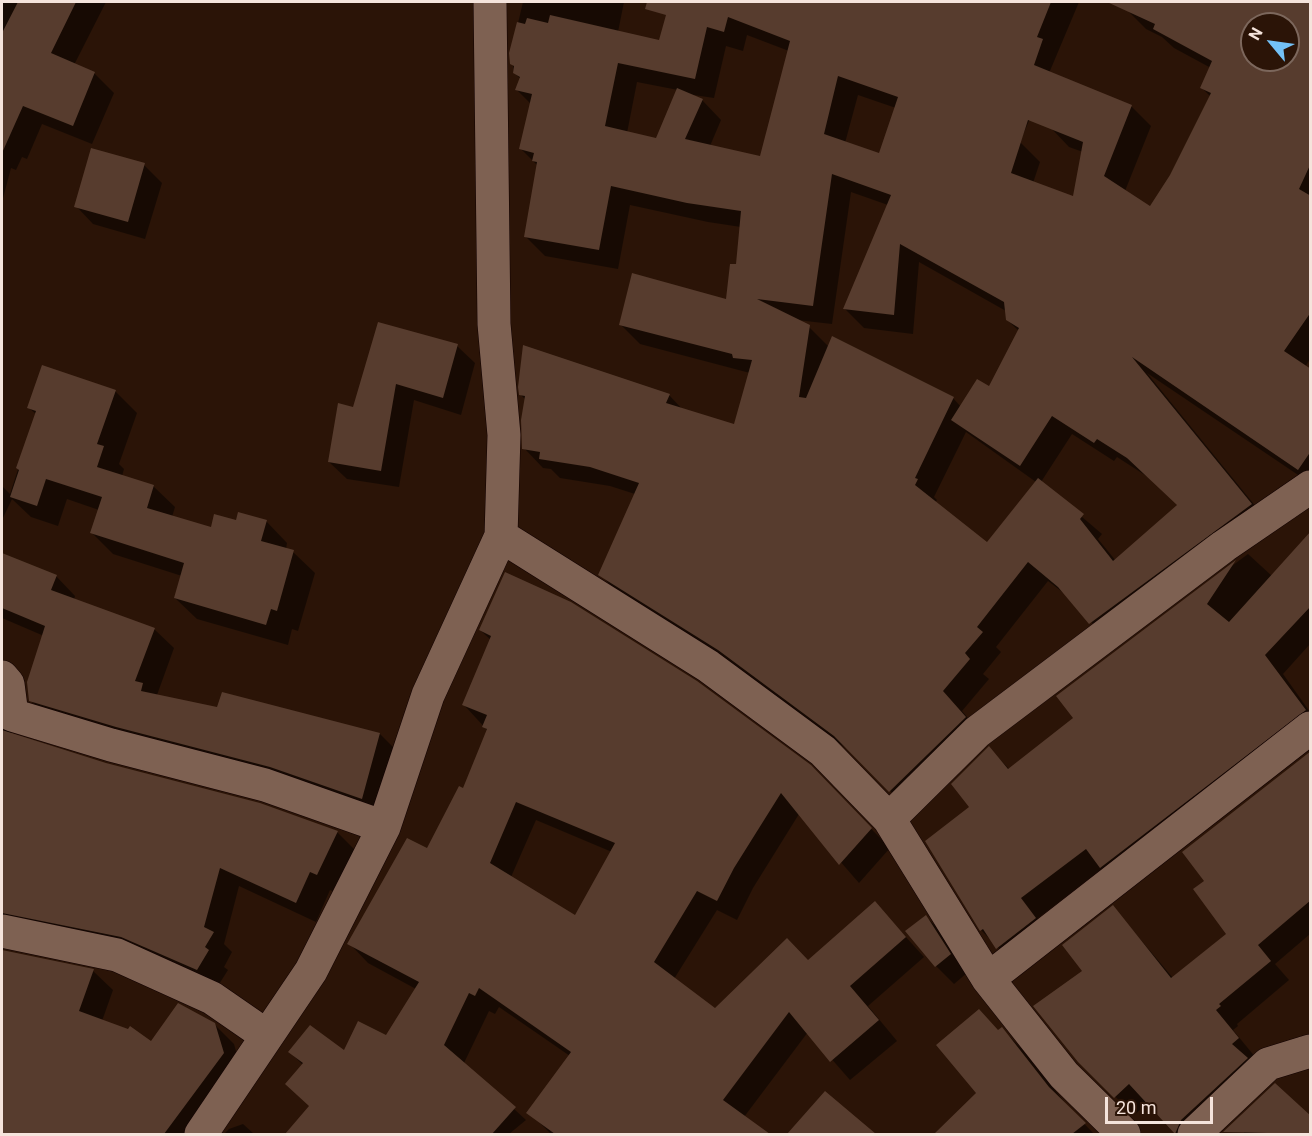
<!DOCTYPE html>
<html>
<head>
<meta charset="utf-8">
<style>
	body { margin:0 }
	#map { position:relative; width:1312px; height:1136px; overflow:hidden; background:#2b1407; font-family:Roboto,sans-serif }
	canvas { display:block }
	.frame { position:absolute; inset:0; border:3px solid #f5e4dc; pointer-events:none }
	.north { position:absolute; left:1240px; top:12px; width:60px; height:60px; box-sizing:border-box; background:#2b1407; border:2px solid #7c675c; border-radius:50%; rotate:299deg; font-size:16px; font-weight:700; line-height:24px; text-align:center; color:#f5e4dc }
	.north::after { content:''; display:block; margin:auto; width:21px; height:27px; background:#73c1f6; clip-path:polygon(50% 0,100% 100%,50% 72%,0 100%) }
	.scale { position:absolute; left:1105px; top:1097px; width:108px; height:27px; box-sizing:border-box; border:3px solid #f5e4dc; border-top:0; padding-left:8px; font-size:18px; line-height:21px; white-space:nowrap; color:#f5e4dc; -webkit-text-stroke:4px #2b1407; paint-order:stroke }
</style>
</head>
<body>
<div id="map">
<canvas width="1312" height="1136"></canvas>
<div class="frame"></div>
<div class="north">N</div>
<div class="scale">20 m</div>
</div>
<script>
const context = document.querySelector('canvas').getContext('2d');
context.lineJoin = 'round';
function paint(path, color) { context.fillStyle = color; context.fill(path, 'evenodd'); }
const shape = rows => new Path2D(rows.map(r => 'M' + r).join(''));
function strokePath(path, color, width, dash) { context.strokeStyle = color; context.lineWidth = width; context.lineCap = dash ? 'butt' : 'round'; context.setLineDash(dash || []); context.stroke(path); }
paint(shape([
	[2,2,106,2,74,65,94,73,114,93,92,144,42,124,27,159,22,157,16,170,11,168,2,202],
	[523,2,624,2,618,32,660,41,671,2,1079,2,1020,142,1040,162,1033,183,1074,198,1083,152,1069,147,1050,127,1072,82,1132,107,1151,126,1125,191,1151,208,1171,175,1211,97,1201,87,1211,68,1174,48,1162,37,1146,29,1127,10,1129,2,1310,2,1310,359,1305,367,1310,371,1310,483,1147,373,1270,524,1109,642,1069,597,1048,581,996,647,1001,652,983,674,989,679,962,711,984,737,910,811,854,754,739,669,619,594,600,574,635,494,610,486,560,478,551,469,543,468,524,448,526,400,521,395,669,395,684,411,735,426,750,373,640,344,621,325,727,300,737,266,741,227,708,222,630,205,618,269,545,256,526,237,538,166,521,149,531,104,517,90,521,79,514,73,511,53],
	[1252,24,1288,24,1288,60,1252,60],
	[747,35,789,51,762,158,710,146,721,120,702,100,687,94,714,98,726,46,743,51],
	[637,82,678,90,657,139,627,133],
	[858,95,896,108,880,154,845,143],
	[851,192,888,205,845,309,864,328,913,334,919,262,1006,311,1007,320,1019,331,990,388,961,407,953,398,829,347,809,327,797,320,832,324],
	[966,432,1036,482,987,544,935,503,937,500,934,497],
	[1072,434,1114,461,1117,457,1148,477,1178,505,1116,561,1098,539,1102,534,1041,482],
	[144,165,162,183,145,239,93,224,76,206],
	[457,346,475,363,461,415,414,400,399,487,347,479,329,462,354,408],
	[115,391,137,413,119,464,124,469,122,476,153,486,175,507,172,517,212,529,238,522,266,521,287,543,286,549,293,552,315,573,298,631,292,629,288,645,197,619,175,598,182,576,113,554,92,533,99,510,67,499,58,526,31,517,12,499,2,520,2,486,10,494,36,414,29,408],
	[1310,533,1310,644,1283,674,1310,712,1120,885,1103,868,1038,918,1053,938,1016,966,981,930,971,807,989,748,1010,770,1076,718,1058,696,1248,554,1272,576],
	[2,554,56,576,75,596,74,600,154,629,174,648,157,695,218,709,380,734,399,753,381,818,50,720,30,700,44,636,2,618],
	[480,630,830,787,890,848,859,883,799,814,753,888,737,920,717,910,674,979,716,1010,809,962,875,903,924,957,868,1006,897,1041,850,1080,808,1032,744,1117,765,1134,551,1134,533,1116,570,1056,499,1007,495,1014,489,1011,464,1063,526,1120,509,1134,287,1134,310,1107,303,1065,290,1052,344,1052,387,1037,416,989,368,963,349,943,428,850,464,790,488,731,464,705,491,640],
	[536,820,612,852,576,917,511,877],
	[2,692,12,736,337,832,356,851,337,893,330,890,316,922,239,886,224,944,232,952,224,967,228,970,216,989,2,948,3,952,93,971,113,990,102,1021,151,1043,214,1024,234,1044,242,1073,198,1134,2,1134],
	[1310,753,1310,934,1275,964,1289,980,1237,1024,1238,1026,1233,1030,1256,1058,1204,1134,1177,1134,1148,1103,1134,1115,1079,1061,1084,971,1113,907,1173,978,1228,934,1206,881],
	[926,917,944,934,967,973,954,984,936,966],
	[1002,1029,1023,1050,1070,1109,1094,1134,951,1134,944,1127,978,1093],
	[1275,1085,1310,1118,1310,1134,1243,1134],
	[861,1123,872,1134,790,1133],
	[243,1124,254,1134,224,1134,229,1129]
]), '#0007');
paint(shape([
	[18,2,76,2,51,53,95,72,73,126,23,106,2,153,2,33],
	[647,2,1051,2,1037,37,1043,39,1034,65,1132,105,1104,176,1150,206,1170,175,1211,93,1200,88,1212,61,1153,29,1155,24,1107,2,1311,2,1311,163,1299,189,1311,196,1311,312,1284,351,1311,369,1311,451,1298,470,1132,357,1252,504,1089,624,1058,587,1028,562,977,627,983,632,965,653,970,659,943,691,966,717,889,792,834,736,718,650,598,575,639,483,590,467,539,459,540,452,522,449,521,420,525,396,519,395,518,387,523,345,670,394,666,403,734,424,752,360,733,358,732,354,619,325,632,273,726,299,730,264,736,264,741,211,687,203,611,186,599,250,524,237,537,162,532,161,534,153,519,149,532,94,515,90,520,77,513,73,514,66,510,64,509,53,517,22,525,24,527,18,548,23,550,15,659,40,666,15,645,9],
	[728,17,790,41,760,156,685,139,703,99,677,88,656,138,605,126,618,63,695,79,707,27,724,32],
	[1252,24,1288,24,1288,60,1252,60],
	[838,76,898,97,879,153,824,134],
	[1028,120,1083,142,1073,196,1011,173],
	[832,174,891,195,843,309,894,315,900,244,1004,302,1006,320,1019,328,989,386,977,379,951,420,1020,466,1052,416,1094,443,1097,439,1127,458,1177,505,1113,561,1080,519,1084,514,1038,478,987,542,915,485,918,479,915,478,954,397,832,336,806,398,799,397,810,325,757,299,813,306],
	[91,148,145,163,128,222,74,207],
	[378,322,458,344,443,398,396,384,381,471,328,462,338,403,353,407],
	[42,365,116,390,97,444,104,446,97,467,154,485,147,508,211,527,214,514,236,520,238,512,267,520,261,541,294,550,277,611,271,609,266,625,174,598,184,563,90,533,102,497,46,479,37,506,10,497,19,470,16,468,36,411,27,408],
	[1311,531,1311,606,1265,655,1306,710,1100,868,1086,849,1021,898,1036,918,996,949,983,929,980,931,925,841,969,807,951,784,989,746,1008,769,1073,718,1056,696,1236,560,1207,604,1229,622],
	[2,553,57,575,51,590,155,628,135,681,143,683,141,691,217,707,222,692,380,733,362,799,270,767,116,727,29,701,27,682,45,626,2,608],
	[505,572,571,602,697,681,811,765,872,828,839,865,781,793,734,868,717,901,697,891,654,962,715,1008,787,938,808,960,875,901,906,937,850,986,879,1020,830,1062,789,1012,723,1100,770,1134,555,1134,526,1113,571,1052,479,988,475,996,469,993,444,1045,516,1107,492,1134,285,1134,309,1106,285,1084,303,1063,288,1052,310,1025,344,1050,358,1021,386,1035,419,982,347,944,407,838,427,848,459,786,463,788,487,729,482,727,487,715,462,705,491,636,479,630],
	[516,802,615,843,575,915,490,863],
	[2,730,106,763,260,803,338,831,317,875,310,872,296,903,220,868,204,927,214,932,205,947,209,950,197,970,121,937,2,913],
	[1311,751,1311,900,1258,945,1271,961,1219,1004,1221,1006,1216,1010,1239,1038,1232,1044,1248,1058,1181,1120,1175,1134,1129,1084,1114,1098,1078,1062,1033,1006,1082,971,1062,945,1113,905,1171,978,1226,934,1193,889,1204,881,1182,852],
	[926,915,951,954,935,967,905,931],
	[2,950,94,969,79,1011,128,1029,130,1026,151,1041,178,1003,215,1023,224,1053,164,1134,2,1134],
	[979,1009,998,1030,1002,1027,1049,1087,1086,1123,1072,1134,934,1134,976,1093,936,1045],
	[1275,1083,1311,1116,1311,1134,1223,1132],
	[825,1091,876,1134,787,1134]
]), '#573c2e');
const minor = shape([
	[501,536,708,666,823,751,889,819,988,979,1064,1075,1124,1134],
	[2,677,8,684,12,715,111,745,265,785,384,827],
	[889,819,977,732,1224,546,1310,487],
	[2,931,117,955,212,998,267,1036],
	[988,979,1310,728],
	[201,1134,311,971,384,827,428,695,501,536,504,435,494,324,490,2],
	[1194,1134,1268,1064,1310,1051]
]);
strokePath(minor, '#120100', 34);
strokePath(minor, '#7e6152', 33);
</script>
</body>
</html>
